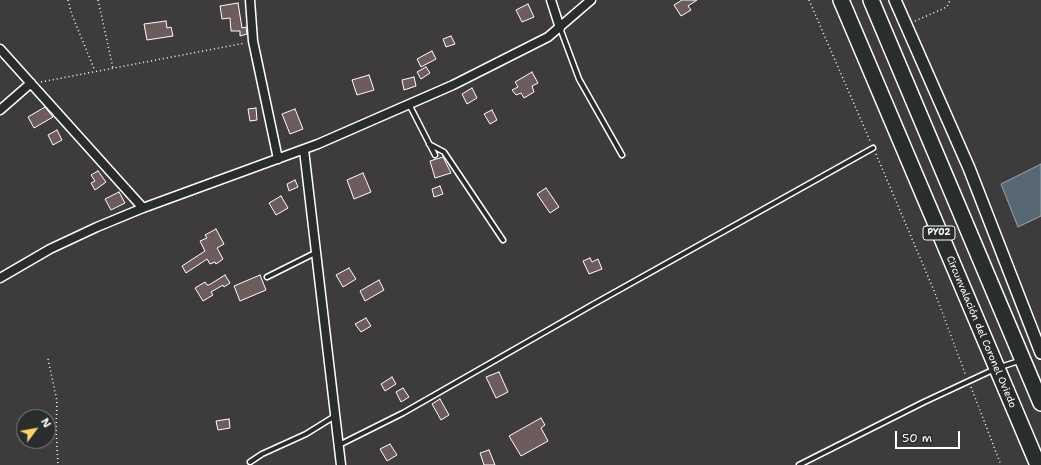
<!DOCTYPE html>
<html>
<head>
<meta charset="utf-8">
<style>
	body { margin:0 }
	#map { position:relative; width:1041px; height:465px; overflow:hidden; background:#3e3b3c; font-family:"Shantell Sans",sans-serif }
	canvas { display:block }
	.north { position:absolute; left:16px; top:409px; width:40px; height:40px; box-sizing:border-box; background:#2a2d2e; border:1px solid #7f8182; border-radius:50%; rotate:58deg; font-size:11px; font-weight:700; line-height:16px; text-align:center; color:#fff }
	.north::after { content:''; display:block; margin:auto; width:14px; height:18px; background:#ffd166; clip-path:polygon(50% 0,100% 100%,50% 72%,0 100%) }
	.scale { position:absolute; left:895px; top:431px; width:65px; height:18px; box-sizing:border-box; border:2px solid #fff; border-top:0; padding-left:5px; font-size:12px; line-height:14px; white-space:nowrap; color:#fff; -webkit-text-stroke:3px #2a2d2e; paint-order:stroke }
</style>
</head>
<body>
<div id="map">
<canvas width="1041" height="465"></canvas>
<div class="north">N</div>
<div class="scale">50 m</div>
</div>
<script>
const context = document.querySelector('canvas').getContext('2d');
context.lineJoin = 'round';
function paint(path, color) { context.fillStyle = color; context.fill(path, 'evenodd'); }
const shape = rows => new Path2D(rows.map(r => 'M' + r).join(''));
function strokePath(path, color, width, dash) { context.strokeStyle = color; context.lineWidth = width; context.lineCap = dash ? 'butt' : 'round'; context.setLineDash(dash || []); context.stroke(path); }
function write(font, color, halo, rows, align = 'center') {
  context.font = font + ' "Shantell Sans",sans-serif'; context.lineWidth = 3.5; context.setLineDash([]); context.textBaseline = 'middle'; context.strokeStyle = halo; context.fillStyle = color; for (const [text, x, y, turn = 0] of rows) {
    context.save(); context.translate(x, y); context.rotate((+turn || 0) * Math.PI / 180); context.textAlign = isNaN(turn) ? turn : align; if (halo) context.strokeText(text, 0, 0); context.fillText(text, 0, 0); context.restore();
  }
}
const water = shape([
	[1041,164,1041,216,1018,227,1001,184,1041,164]
]);
paint(water, '#576874');
strokePath(water, '#9aa4ac', 1);
const building = shape([
	[682,0,697,0,688,6,691,10,681,16,674,5,682,0],
	[238,3,242,28,246,27,247,34,240,36,240,31,231,31,230,18,222,19,220,6,238,3],
	[528,4,534,17,522,22,516,10,528,4],
	[166,21,167,28,171,27,173,36,147,40,144,24,166,21],
	[451,36,455,44,446,47,443,39,451,36],
	[432,51,436,59,421,67,417,59,432,51],
	[426,67,430,73,421,79,417,72,426,67],
	[532,72,538,83,532,86,534,92,524,98,521,93,516,95,512,90,518,87,515,82,532,72],
	[369,75,374,90,357,95,352,80,369,75],
	[414,77,416,86,404,90,402,80,414,77],
	[472,88,477,98,467,104,462,94,472,88],
	[45,107,53,117,34,128,28,117,45,107],
	[256,108,257,120,250,121,248,109,256,108],
	[295,109,303,129,290,134,282,114,295,109],
	[492,110,497,120,490,124,484,114,492,110],
	[57,130,62,140,53,145,48,135,57,130],
	[443,157,451,173,435,178,430,161,443,157],
	[98,171,106,182,95,190,91,183,95,181,91,175,98,171],
	[363,173,371,192,354,199,347,180,363,173],
	[295,180,298,187,289,191,287,184,295,180],
	[440,186,443,194,434,197,432,189,440,186],
	[546,188,559,207,550,213,537,194,546,188],
	[119,192,125,203,111,210,105,199,119,192],
	[281,196,288,208,276,215,269,203,281,196],
	[216,229,224,244,217,248,223,259,216,264,215,262,210,264,207,259,186,273,182,266,205,251,200,241,207,238,205,235,216,229],
	[590,258,592,262,598,259,602,269,589,274,583,261,590,258],
	[349,268,356,279,343,287,336,275,349,268],
	[225,275,230,283,224,287,223,285,211,292,213,295,203,301,195,288,205,282,207,285,209,285,225,275],
	[260,275,266,290,240,301,234,286,260,275],
	[379,280,384,290,365,301,360,291,379,280],
	[366,318,371,326,361,332,355,324,366,318],
	[499,372,508,392,496,398,486,377,499,372],
	[392,377,396,384,385,391,381,384,392,377],
	[403,388,409,397,401,402,396,392,403,388],
	[440,399,449,415,441,420,432,404,440,399],
	[541,418,545,425,541,428,548,441,521,456,509,436,541,418],
	[229,419,230,428,218,430,216,421,229,419],
	[390,444,397,455,387,461,380,449,390,444],
	[489,450,495,465,484,465,480,453,489,450]
]);
paint(building, '#6e5b5b');
strokePath(building, '#fff', 1);
const lane = shape([
	[560,28,579,79,622,155],
	[409,104,435,155],
	[429,144,444,152,503,240],
	[267,277,315,253],
	[339,445,403,413,592,305,873,148],
	[250,462,262,454,306,434,335,416],
	[799,465,924,402,997,368,1019,361]
]);
const street = shape([
	[250,0,253,41,278,159],
	[551,0,560,28],
	[0,49,143,208],
	[0,110,31,83],
	[304,150,341,465],
	[0,278,50,249,97,227,143,208,318,144,453,85,548,37,591,0]
]);
const secondary = shape([
	[895,0,969,168,1041,353]
]);
const highway = shape([
	[841,0,1038,465],
	[871,0,1041,403]
]);
strokePath(lane, '#fff', 7);
strokePath(street, '#fff', 11);
strokePath(secondary, '#fff', 14);
strokePath(highway, '#fff', 18);
strokePath(shape([
	[68,0,72,15,95,71],
	[98,0,113,68],
	[809,0,871,143],
	[915,21,947,7,950,0],
	[41,82,245,43],
	[876,154,935,293,966,376],
	[48,359,57,401,56,428,58,465],
	[971,387,1001,465]
]), '#fff', 1.5, [1, 3]);
strokePath(lane, '#2a2d2e', 4);
strokePath(street, '#2a2d2e', 8);
strokePath(secondary, '#2a2d2e', 11);
strokePath(highway, '#2a2d2e', 15);
for (const [x, y, w] of [
	[939,233,32]
]) { const box = new Path2D(); box.roundRect(x - w / 2, y - 7, w, 14, 3); context.fillStyle = '#2a2d2e'; context.fill(box); strokePath(box, '#fff', 1); }
write('bold 9px', '#fff', null, [
	["PY02",939,233]
]);
write('10px', '#fff', '#2a2d2e', [
	["Circunvalación del Coronel Oviedo",981,332,67]
]);
</script>
</body>
</html>
